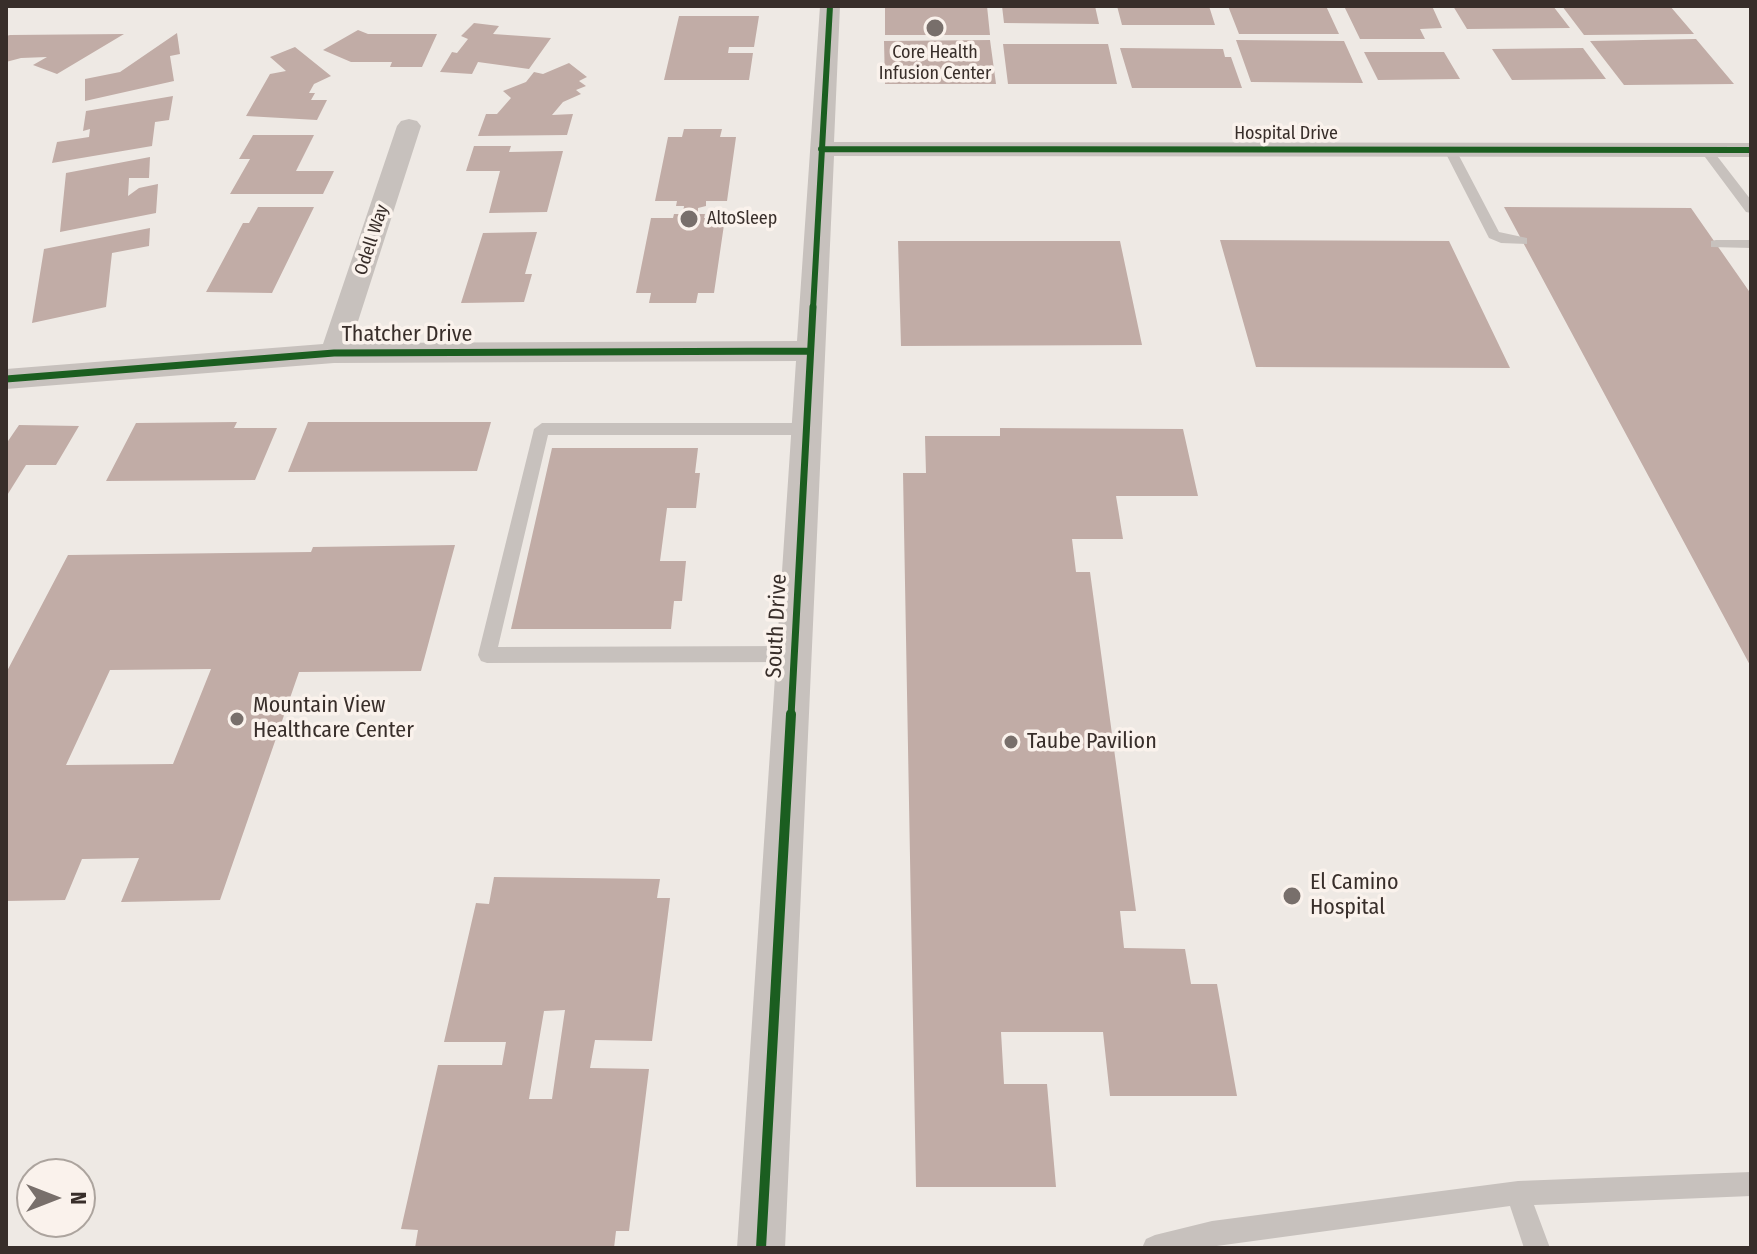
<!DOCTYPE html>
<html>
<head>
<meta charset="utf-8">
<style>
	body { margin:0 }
	#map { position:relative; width:1757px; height:1254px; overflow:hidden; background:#eee9e4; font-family:"Fira Sans Condensed",sans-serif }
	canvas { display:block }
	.frame { position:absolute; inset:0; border:8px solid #382e2a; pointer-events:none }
	.north { position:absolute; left:16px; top:1158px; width:80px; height:80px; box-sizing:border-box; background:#faf2ec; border:2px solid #aca49e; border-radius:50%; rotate:90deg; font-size:22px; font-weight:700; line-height:32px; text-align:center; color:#382e2a }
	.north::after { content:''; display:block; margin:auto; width:28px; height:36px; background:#786f6b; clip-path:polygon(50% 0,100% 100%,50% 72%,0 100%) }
</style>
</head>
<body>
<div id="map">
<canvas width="1757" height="1254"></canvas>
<div class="frame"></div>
<div class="north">N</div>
</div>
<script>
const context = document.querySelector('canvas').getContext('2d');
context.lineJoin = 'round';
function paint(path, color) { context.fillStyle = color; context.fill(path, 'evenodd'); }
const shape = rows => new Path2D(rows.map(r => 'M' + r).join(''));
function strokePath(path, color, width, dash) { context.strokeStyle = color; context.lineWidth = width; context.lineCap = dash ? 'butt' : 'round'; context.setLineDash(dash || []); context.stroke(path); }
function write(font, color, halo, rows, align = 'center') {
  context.font = font + ' "Fira Sans Condensed",sans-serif'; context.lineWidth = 7; context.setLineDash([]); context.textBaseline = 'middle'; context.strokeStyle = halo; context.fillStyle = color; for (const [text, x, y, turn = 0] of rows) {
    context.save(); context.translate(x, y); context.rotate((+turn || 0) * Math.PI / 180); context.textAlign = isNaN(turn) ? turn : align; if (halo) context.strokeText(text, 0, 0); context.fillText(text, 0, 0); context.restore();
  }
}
paint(shape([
	[885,6,987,6,990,35,885,35],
	[1002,6,1095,6,1099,24,1004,23],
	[1117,6,1209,6,1215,25,1122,25],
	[1228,6,1326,6,1339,34,1239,34],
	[1344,6,1432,6,1442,28,1420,29,1425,39,1360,39],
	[1453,6,1553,6,1570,28,1467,29],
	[1562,6,1670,6,1694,34,1584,35],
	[679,16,759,16,754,47,729,47,728,53,753,53,749,80,664,80],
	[474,23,499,26,493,34,551,38,529,69,478,62,472,74,440,72,452,52,457,53,468,39,461,36],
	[358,30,368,34,437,34,422,67,390,67,392,62,351,62,323,50],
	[177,33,180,54,170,56,174,81,85,101,85,79,120,72],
	[124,34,57,74,33,65,47,57,21,58,6,62,6,36,10,35],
	[1696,39,1734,84,1624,85,1590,41],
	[990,40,996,84,885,84,884,41],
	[1236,40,1344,41,1363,83,1251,82],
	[1003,44,1108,44,1117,84,1008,84],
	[295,47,331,76,314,84,309,93,315,93,311,100,327,100,317,120,246,116,270,74,286,71,270,57],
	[1120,48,1223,49,1225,57,1231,57,1242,88,1132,88],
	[1583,48,1606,79,1512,80,1492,49],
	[1364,52,1444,52,1460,79,1378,80],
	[569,63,587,77,579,81,586,86,576,90,581,94,563,102,552,115,573,114,567,135,478,136,486,114,497,114,511,98,503,91,526,82,534,72,543,74],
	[173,96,169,120,155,122,152,146,52,163,57,142,89,137,90,129,83,131,86,111],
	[684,129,722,129,720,137,736,137,727,201,706,201,706,206,698,208,698,214,705,214,704,218,725,218,714,293,698,293,696,303,649,303,651,293,636,293,651,218,673,218,674,214,683,214,684,206,676,206,677,201,655,201,668,137,682,137],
	[253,135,314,135,296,171,334,171,323,194,230,194,250,159,239,159],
	[474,146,511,146,509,152,563,151,547,212,489,213,500,171,466,171],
	[150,157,149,178,129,178,128,196,139,188,158,184,156,213,60,232,66,173],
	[258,207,314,207,272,293,206,292,243,223,249,223],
	[1504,207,1691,208,1751,294,1751,667],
	[150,228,149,246,112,253,106,307,32,323,44,249],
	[537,232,525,274,532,274,524,302,461,303,483,233],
	[1220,240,1449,241,1510,368,1256,367],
	[898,241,1120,241,1142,345,901,346],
	[237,422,234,428,277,428,255,480,106,481,136,423],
	[308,422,491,422,477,471,288,472],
	[19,425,79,426,56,465,26,465,6,497,6,444],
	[1000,428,1183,429,1198,496,1116,496,1123,539,1072,539,1076,572,1090,572,1136,911,1120,911,1124,948,1185,949,1191,984,1217,984,1237,1096,1110,1096,1103,1032,1001,1032,1004,1084,1047,1084,1056,1187,916,1187,903,473,926,473,925,436,1000,436],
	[552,448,698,448,695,473,700,473,696,508,667,508,660,561,686,561,682,601,674,601,671,629,511,629],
	[455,545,421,671,299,672,220,900,121,902,139,858,82,859,65,900,6,901,6,673,68,555,311,552,313,547],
	[211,669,173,764,66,765,110,670],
	[494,877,660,879,657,898,670,898,652,1041,595,1040,590,1068,649,1069,629,1231,616,1231,614,1248,415,1248,418,1230,401,1229,438,1065,502,1065,506,1042,444,1042,476,903,489,904],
	[565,1010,552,1099,529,1099,544,1011]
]), '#c1aca6');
paint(shape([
	[1446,147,1456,150,1499,232,1527,238,1527,244,1501,243,1489,238,1444,150,1446,147],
	[1702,147,1710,147,1751,200,1751,213,1746,212,1702,153,1702,147],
	[1716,240,1751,240,1751,248,1711,247,1711,241,1716,240],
	[542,423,805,423,813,429,805,435,548,435,498,647,794,646,800,648,803,654,800,660,794,662,487,663,481,661,478,655,534,429,542,423],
	[1751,1172,1751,1196,1534,1205,1550,1248,1524,1248,1510,1206,1202,1248,1142,1248,1146,1239,1155,1235,1212,1221,1518,1181,1751,1172]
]), '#c7c1bd');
paint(shape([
	[820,6,840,6,834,142,1751,143,1751,157,834,156,785,1248,737,1248,796,361,334,363,6,389,6,369,323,344,397,126,401,121,409,119,417,121,421,126,351,343,797,341,820,6]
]), '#c7c1bd');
strokePath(shape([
	[821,149,1751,150],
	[813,309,830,6]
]), '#1b5e20', 6);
strokePath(shape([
	[6,379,334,353,810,351],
	[791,716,813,307]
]), '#1b5e20', 7);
strokePath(shape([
	[761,1248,791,714]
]), '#1b5e20', 10);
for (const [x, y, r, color] of [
	[935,28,10,"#786f6b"],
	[689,219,10,"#786f6b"],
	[237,719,8,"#786f6b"],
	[1011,742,8,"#786f6b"],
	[1292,896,10,"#786f6b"]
]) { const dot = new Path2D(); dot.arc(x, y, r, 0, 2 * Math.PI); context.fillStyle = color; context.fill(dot); strokePath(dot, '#faf2ec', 3); }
write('18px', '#382e2a', '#faf2ec', [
	["Core Health",935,53],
	["Infusion Center",935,74],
	["AltoSleep",707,219,"left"]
]);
write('18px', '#382e2a', '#faf2ec', [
	["Hospital Drive",1286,134],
	["Odell Way",372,240,-72]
]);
write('22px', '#382e2a', '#faf2ec', [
	["Thatcher Drive",407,335],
	["South Drive",777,626,-87]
]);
write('22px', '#382e2a', '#faf2ec', [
	["Mountain View",253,706],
	["Healthcare Center",253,731],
	["Taube Pavilion",1027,742],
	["El Camino",1310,883],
	["Hospital",1310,908]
], 'left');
</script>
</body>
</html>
